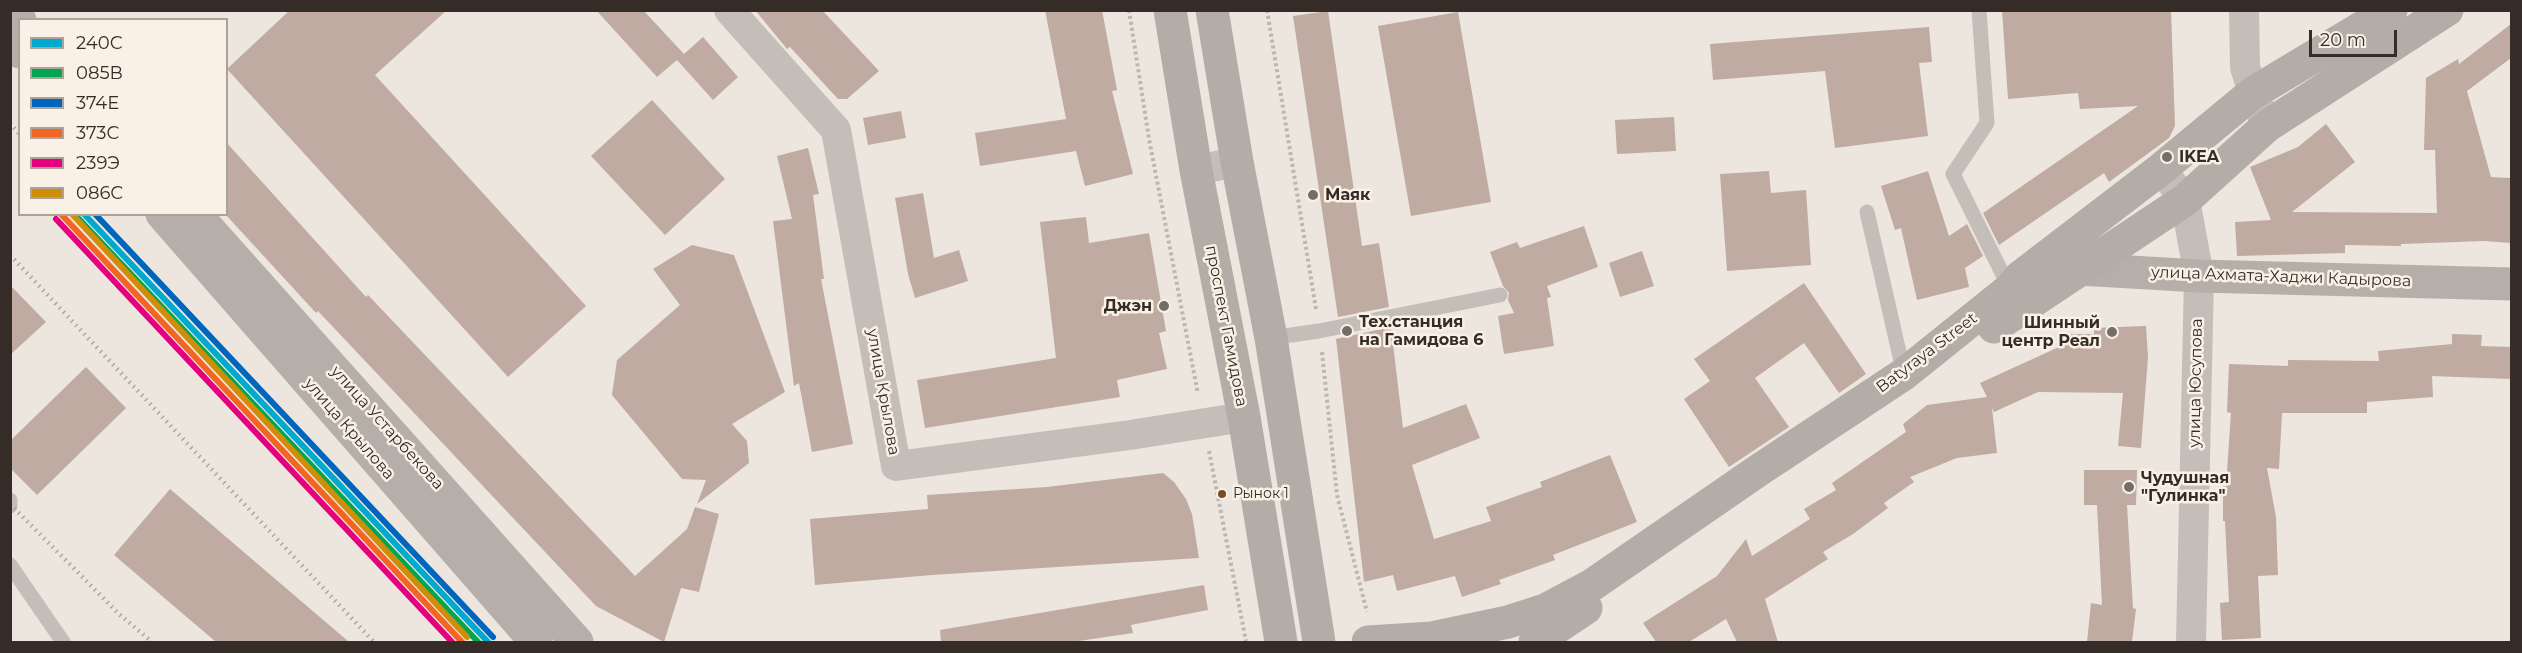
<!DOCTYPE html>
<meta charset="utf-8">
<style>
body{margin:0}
#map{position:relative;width:2522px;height:653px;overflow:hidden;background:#ece6df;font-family:Montserrat,sans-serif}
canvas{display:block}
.frame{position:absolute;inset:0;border:12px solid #352c27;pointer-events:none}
.legend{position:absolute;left:18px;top:18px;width:210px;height:198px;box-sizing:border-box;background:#f9f1e6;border:2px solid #aba29a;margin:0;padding:8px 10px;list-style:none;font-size:18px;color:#352c27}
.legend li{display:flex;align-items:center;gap:12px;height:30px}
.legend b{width:30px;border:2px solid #aba29a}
.scale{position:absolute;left:2309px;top:30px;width:88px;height:27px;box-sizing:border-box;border:3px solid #352c27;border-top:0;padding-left:8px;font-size:18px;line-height:21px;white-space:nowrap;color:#352c27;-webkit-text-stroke:4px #f9f1e6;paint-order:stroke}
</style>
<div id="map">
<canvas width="2522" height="653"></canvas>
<div class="frame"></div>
<ul class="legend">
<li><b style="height:8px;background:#00a9ce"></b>240С</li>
<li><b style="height:8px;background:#00a651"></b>085В</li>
<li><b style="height:8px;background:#0065bd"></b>374Е</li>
<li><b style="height:8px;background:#f26522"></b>373C</li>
<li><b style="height:8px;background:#e5007d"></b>239Э</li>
<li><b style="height:8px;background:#d08e08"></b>086С</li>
</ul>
<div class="scale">20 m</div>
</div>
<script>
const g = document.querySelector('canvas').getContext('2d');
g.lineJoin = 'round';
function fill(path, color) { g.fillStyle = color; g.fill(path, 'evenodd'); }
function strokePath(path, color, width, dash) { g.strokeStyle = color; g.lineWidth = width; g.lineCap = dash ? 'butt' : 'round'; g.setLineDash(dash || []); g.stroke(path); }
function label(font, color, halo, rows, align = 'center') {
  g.font = font + ' Montserrat,sans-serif'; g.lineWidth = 5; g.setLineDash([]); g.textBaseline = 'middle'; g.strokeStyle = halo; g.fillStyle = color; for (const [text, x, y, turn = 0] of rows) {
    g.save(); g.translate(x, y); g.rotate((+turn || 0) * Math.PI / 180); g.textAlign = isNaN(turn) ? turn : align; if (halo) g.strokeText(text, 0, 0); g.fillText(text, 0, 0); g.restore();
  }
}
fill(new Path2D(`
 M290,10H447L375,75L586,306L508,377L227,69Z
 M596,10H643L684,54L703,37L738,77L713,100L677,60L657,77Z
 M755,10H822L879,71L847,99H838L790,47L787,49Z
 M1045,10H1102L1117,90L1112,91L1133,174L1085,186L1076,151L980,166L975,133L1066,119Z
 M2002,10H2171L2175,126L2169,138L2109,182L2104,173L1999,245L1983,213L2138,106L2080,109L2078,93L2008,99Z
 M1328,11L1362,246L1379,243L1389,307L1338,317L1293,16Z
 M1458,12L1491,202L1411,216L1378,26Z
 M2511,24V58L2467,91L2491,177L2511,178V243L2484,241L2401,244V246L2345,245V253L2237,256L2235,222L2271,220L2250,167L2298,147L2326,124L2355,162L2292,212L2437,213L2435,150H2424L2426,78L2458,59L2459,64Z
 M1929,27L1932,62L1919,63L1928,136L1835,148L1825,71L1713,80L1710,44Z
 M652,100L725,179L665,235L591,156Z
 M901,111L906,138L868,145L863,118Z
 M1674,117L1676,151L1617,154L1615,120Z
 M226,142L366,297L368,295L635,576L687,529L695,507L719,514L699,592L681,588L664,642L596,606L318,311L316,313L226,215Z
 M808,148L819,194L813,195L824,279H821L853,444L812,452L799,383L794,386L773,221L792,219L777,156Z
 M1769,171L1771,193L1806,190L1811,265L1727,271L1720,174Z
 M1928,171L1949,236L1967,224L1983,256L1965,268L1969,287L1917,300L1901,228L1895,230L1881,186Z
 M923,193L934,258L959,250L968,281L915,298L908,274L895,198Z
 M1086,217L1089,243L1149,233L1166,331L1159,333L1167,369L1117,380L1120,397L925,428L917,380L1056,358L1040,222Z
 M1584,226L1598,267L1547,286L1551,297L1547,298L1554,346L1504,354L1498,316L1514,313L1508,300L1509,293L1503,286L1490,252L1517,242L1520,248Z
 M692,245L734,255L785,392L732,424L747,441L749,463L697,504L706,480L682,479L612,395L617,360L680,305L653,269Z
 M1642,251L1654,286L1620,297L1609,263Z
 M1804,283L1866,374L1839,393L1804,343L1755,378L1789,427L1729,467L1684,399L1710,381L1694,359Z
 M10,285L46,322L10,355Z
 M2146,326L2148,357L2141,448L2118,446L2123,393L2038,392L1994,412L1992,408L1997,453L1957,458L1910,477L1914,482L1884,503L1888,508L1853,534L1823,552L1828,559L1765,599L1778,642H1737L1726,619L1689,642H1656L1643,623L1717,576L1746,539L1752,556L1810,519L1804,509L1836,490L1832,483L1906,432L1903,424L1927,405L1987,397L1980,383L2059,347V334H2094V328Z
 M1391,327L1403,428L1466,404L1480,438L1412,465L1434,539L1491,521L1486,507L1542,487L1540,482L1610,455L1637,522L1553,555L1555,560L1499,580L1501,584L1462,597L1455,576L1397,591L1393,575L1364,582L1336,339Z
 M2452,334L2482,335L2481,346L2511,347V379L2432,376L2433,397L2367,402V413H2282L2279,469L2267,468L2276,517L2278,575L2258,576L2261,638L2222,640L2220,603L2229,602L2225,521H2223V486H2226L2231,413L2227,412L2229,364L2288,366V360L2379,361L2378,351L2452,344Z
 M86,367L126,408L37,495L10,468V441Z
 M2084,470H2137L2136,505H2127L2133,608L2136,609L2132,642H2087L2091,603L2102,605L2097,505H2084Z
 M1163,473L1174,482L1186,499L1192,514L1199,558L932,575L815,585L810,519L928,509L927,495L1047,487Z
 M170,489L349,642H216L114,555Z
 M1204,585L1208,610L1131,625L1133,633L1072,642H941L940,630Z`), '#bfaba1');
strokePath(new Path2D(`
 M1129,10L1149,139L1198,394
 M1267,10L1316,309
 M1322,352L1337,495L1367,612
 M1209,451L1246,641`), '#bdb7b1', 4, [3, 3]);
strokePath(new Path2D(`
 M1979,10L1987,123L1953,174L2010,289
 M1867,212L1904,374
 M1271,338L1319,331L1500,295
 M10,500V506
 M10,565L63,642`), '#c5beb8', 15);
strokePath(new Path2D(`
 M729,10L836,130L896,466L1130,435L1244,417
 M2244,10L2245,67L2253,93L2267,126
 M2161,169L2185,200L2199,276L2191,642
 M1196,170L1237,162`), '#c5beb8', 30);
strokePath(new Path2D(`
 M12,10L20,20
 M10,41L20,52
 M162,214L536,642
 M195,214L577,642
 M2069,257L2079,269L2199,276L2512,284`), '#b6afa9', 33);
strokePath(new Path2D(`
 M1170,10L1196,170L1244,417L1281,642
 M1212,10L1237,162L1271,338L1319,642
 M1994,327L2185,200L2267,126L2447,10
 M1368,642L1432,638L1508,622L1545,610L1592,585L1759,470L1904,374L2010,289L2020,277L2161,169L2253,93L2391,10
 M1535,642L1586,608`), '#b3ada8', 33);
strokePath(new Path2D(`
 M10,123L20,135
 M10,255L374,642
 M10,504L119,614L152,642`), '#aca7a3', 4.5, [1.5, 4.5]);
strokePath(new Path2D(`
 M84,214L488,642`), '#00a9ce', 6);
strokePath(new Path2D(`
 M79,219L478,642`), '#00a651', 6);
strokePath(new Path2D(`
 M95,214L493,637`), '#0065bd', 6);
strokePath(new Path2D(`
 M61,214L462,642`), '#f26522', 6);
strokePath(new Path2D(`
 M56,219L452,642`), '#e5007d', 6);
strokePath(new Path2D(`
 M72,214L467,637`), '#d08e08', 6);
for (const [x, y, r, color] of [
 [2167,157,6,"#756d67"],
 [1313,195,6,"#756d67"],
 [1164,306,6,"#756d67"],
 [1347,331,6,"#756d67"],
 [2112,332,6,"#756d67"],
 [2129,487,6,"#756d67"],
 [1222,494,5,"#7a4b2a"]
]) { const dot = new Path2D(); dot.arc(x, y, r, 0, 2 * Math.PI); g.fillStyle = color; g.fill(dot); strokePath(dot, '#f9f1e6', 2); }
label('14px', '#352c27', '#f9f1e6', [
 ["Рынок 1",1233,494]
], 'left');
label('bold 16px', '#352c27', '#f9f1e6', [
 ["IKEA",2179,157],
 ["Маяк",1325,195],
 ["Джэн",1152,306,"right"],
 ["Тех.станция",1359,322],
 ["на Гамидова 6",1359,340],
 ["Шинный",2100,323,"right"],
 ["центр Реал",2100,341,"right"],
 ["Чудушная",2141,478],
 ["\"Гулинка\"",2141,496]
], 'left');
label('16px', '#352c27', '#f9f1e6', [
 ["улица Ахмата-Хаджи Кадырова",2281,277,2],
 ["проспект Гамидова",1226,326,79],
 ["Batyraya Street",1927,353,-37],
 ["улица Юсупова",2196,383,-89],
 ["улица Крылова",883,392,80],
 ["улица Устарбекова",387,428,48],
 ["улица Крылова",349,429,49]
]);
</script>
